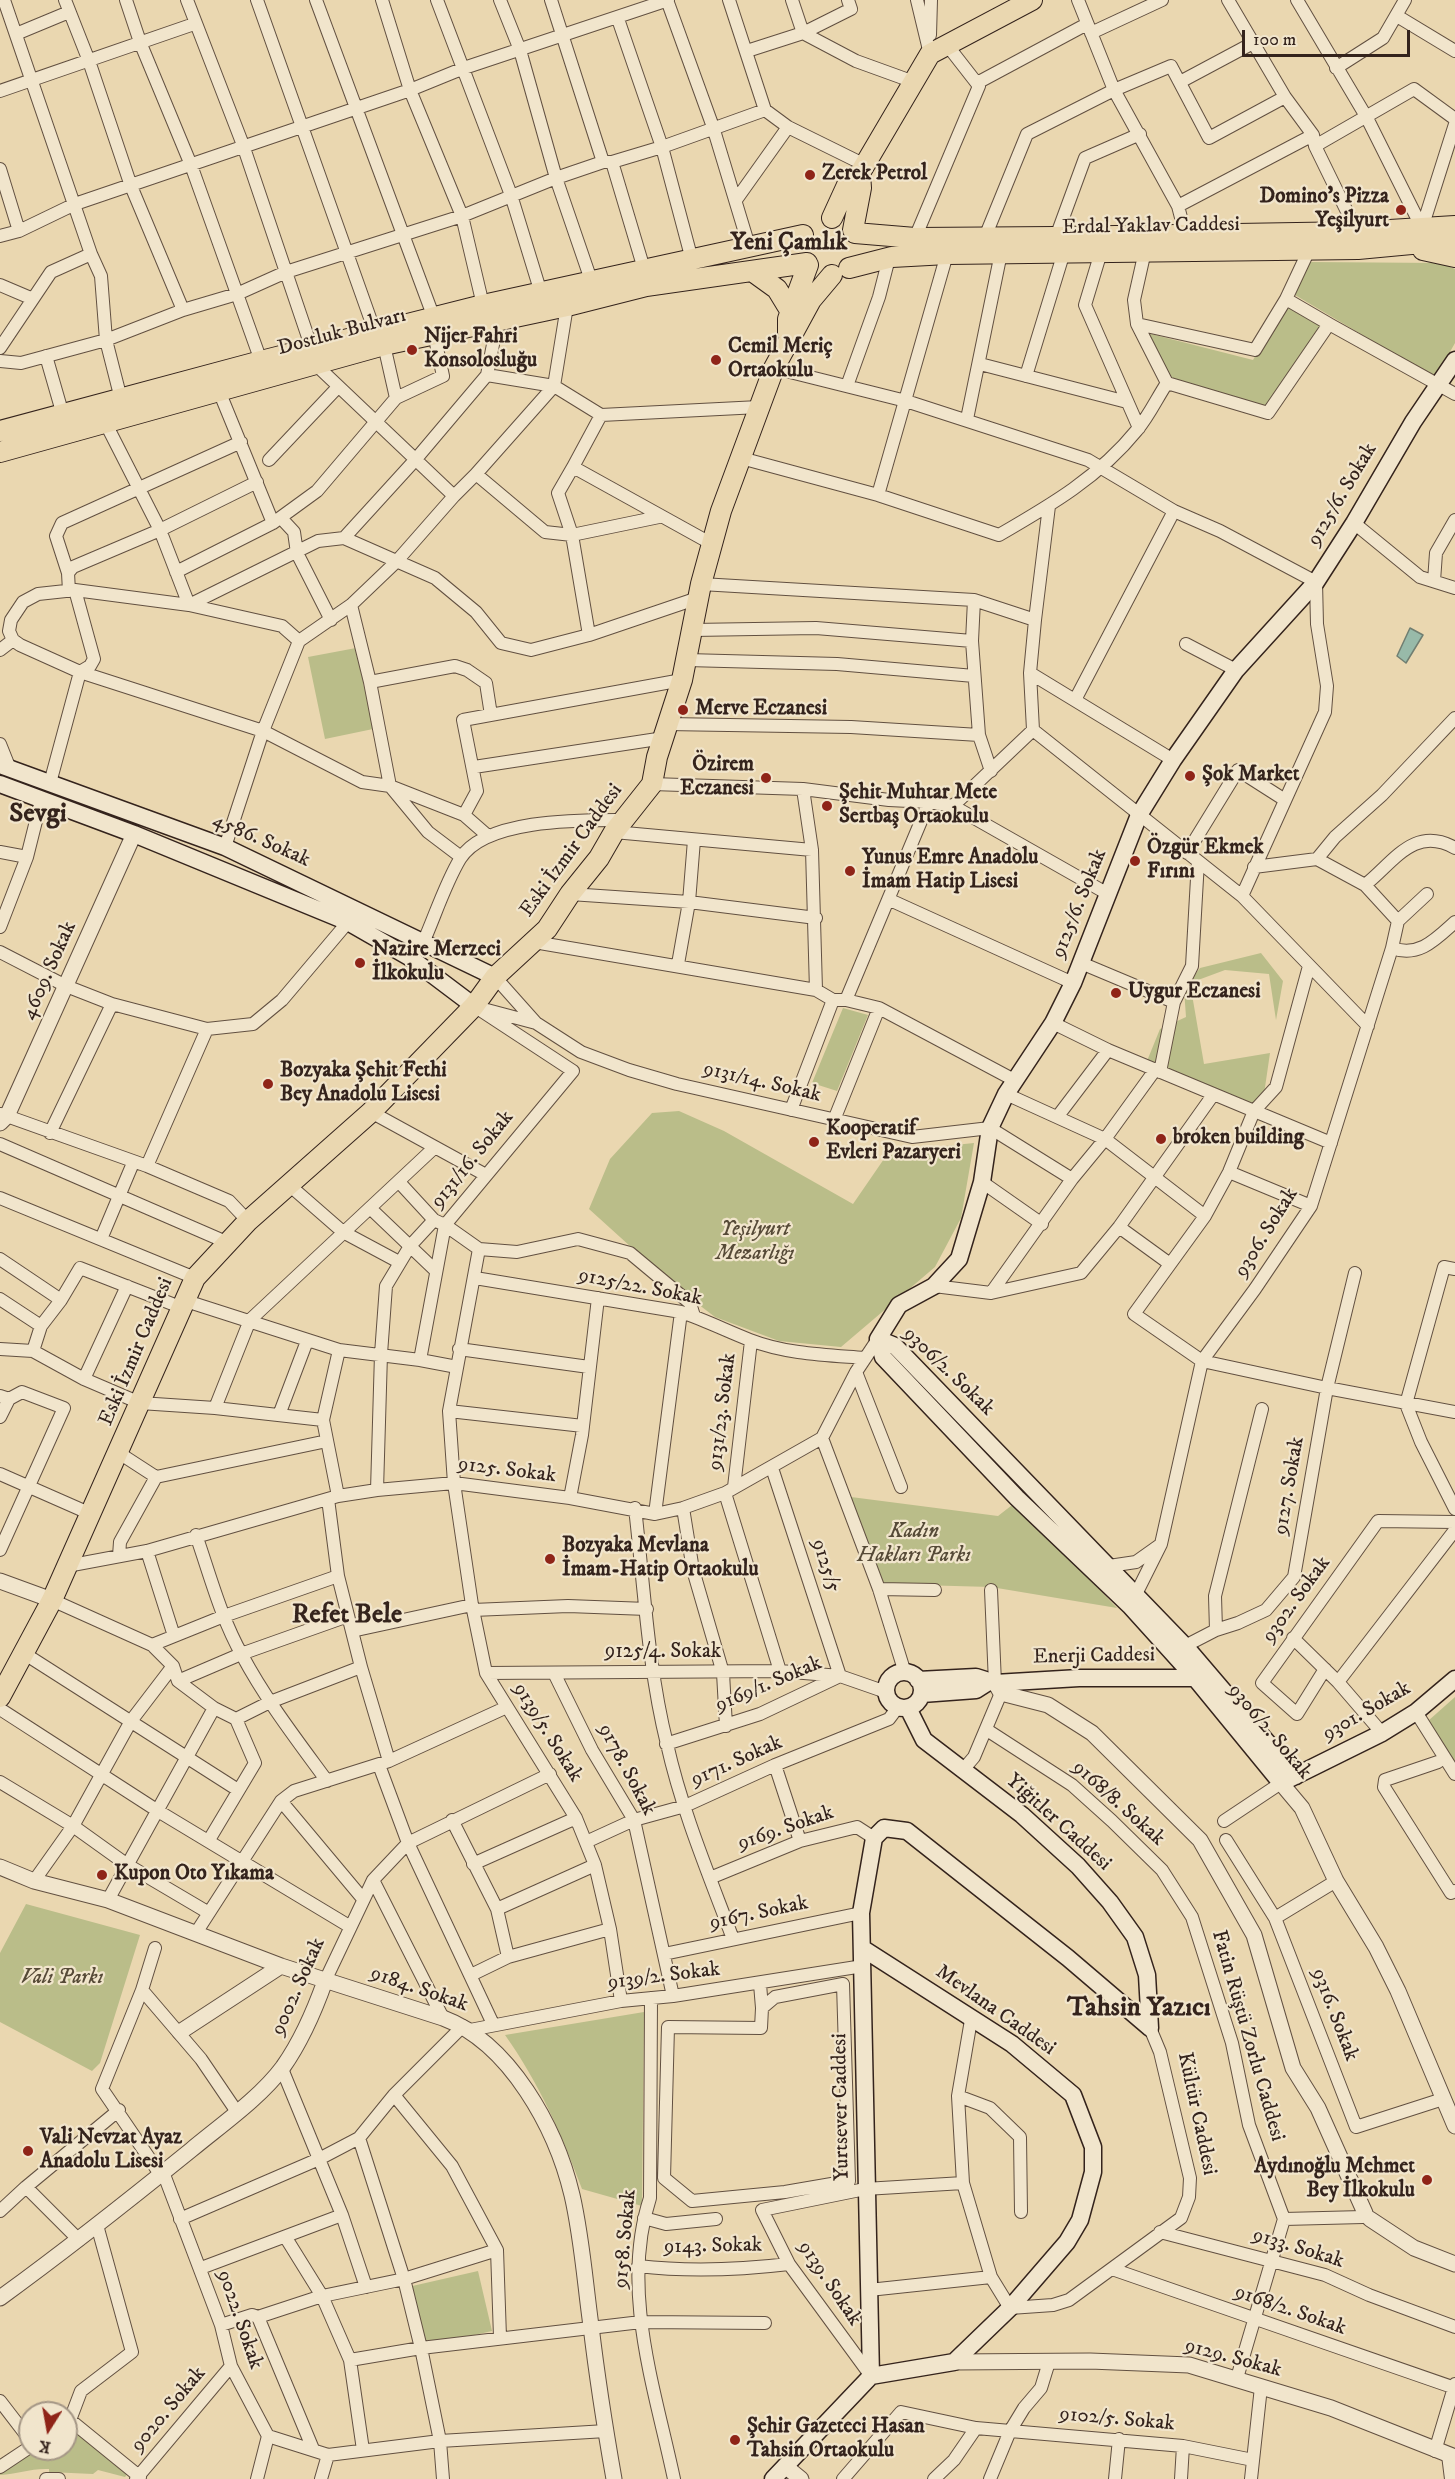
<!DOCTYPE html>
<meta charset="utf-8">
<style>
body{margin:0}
#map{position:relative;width:1455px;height:2479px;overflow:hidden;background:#ead7b0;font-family:"IM FELL DW Pica",serif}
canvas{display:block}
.north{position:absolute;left:18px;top:2401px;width:60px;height:60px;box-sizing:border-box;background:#f1e5cc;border:2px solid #a59786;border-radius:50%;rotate:191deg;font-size:16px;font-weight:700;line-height:24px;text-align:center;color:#34231c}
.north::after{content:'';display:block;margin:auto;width:21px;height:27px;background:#8f2418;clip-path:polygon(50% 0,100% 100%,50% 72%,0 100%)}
.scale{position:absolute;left:1242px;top:30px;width:168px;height:27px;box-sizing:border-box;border:3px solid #34231c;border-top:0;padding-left:8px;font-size:18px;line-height:21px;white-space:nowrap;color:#34231c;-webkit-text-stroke:4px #f1e5cc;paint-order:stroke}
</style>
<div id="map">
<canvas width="1455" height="2479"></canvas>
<div class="north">K</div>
<div class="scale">100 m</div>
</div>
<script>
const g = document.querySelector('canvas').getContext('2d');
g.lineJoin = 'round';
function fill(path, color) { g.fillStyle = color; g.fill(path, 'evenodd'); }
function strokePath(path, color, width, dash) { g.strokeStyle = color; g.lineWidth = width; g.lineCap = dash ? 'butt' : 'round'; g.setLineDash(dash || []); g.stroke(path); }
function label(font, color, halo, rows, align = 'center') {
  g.font = font + ' "IM FELL DW Pica",serif'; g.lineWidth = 4.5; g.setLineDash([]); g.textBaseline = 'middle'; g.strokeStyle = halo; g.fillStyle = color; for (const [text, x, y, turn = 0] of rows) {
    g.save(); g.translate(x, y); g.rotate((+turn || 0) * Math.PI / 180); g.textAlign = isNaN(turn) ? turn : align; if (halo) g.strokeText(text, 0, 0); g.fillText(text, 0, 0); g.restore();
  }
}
fill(new Path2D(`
 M1309,262L1441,263L1455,269V343L1435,378L1295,295Z
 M1285,306L1320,326L1266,406L1169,377L1147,333L1253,360Z
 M356,648L373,729L325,739L308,657Z
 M1261,953L1283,981L1276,1020L1269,974L1225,970L1190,983L1204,1064L1270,1053L1263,1101L1256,1109L1147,1061L1160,1029L1186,1017L1184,989L1200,968Z
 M843,1008L868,1015L837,1091L812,1083Z
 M679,1111L724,1131L853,1204L886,1156L916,1149L974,1143L961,1218L935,1267L841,1347L779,1341L715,1317L673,1285L589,1209L610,1159L652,1113Z
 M851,1497L998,1516L1016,1502L1117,1608L991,1587L882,1584Z
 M1455,1697V1764L1428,1721Z
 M26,1904L140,1935L100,2063L92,2071L0,2022V1953Z
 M644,2012L642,2206L582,2189C561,2133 539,2083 505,2035Z
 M478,2271L492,2331L422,2347L408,2287Z
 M78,2430L129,2472L125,2477L98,2470L93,2474L49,2472V2469C32,2468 17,2474 0,2475V2471L36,2449H66V2431Z`), '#babd89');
const water = new Path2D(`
 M1410,628L1423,635L1406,663L1397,656Z`);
fill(water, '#98baa9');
strokePath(water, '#707e71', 1.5);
const minor = new Path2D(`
 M65,0L89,61L131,186L183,310
 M126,0L140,42L191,165L261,361
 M187,0L243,145L312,349
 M257,0L375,332
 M316,0L434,318
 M382,0L410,90L462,216L483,305
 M437,0L511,195L541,293
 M500,0L520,50L556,178L591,280
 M551,0L603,162
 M667,0L713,127L749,246
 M729,0L765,110L788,127L865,165
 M792,0L803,33L856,61L914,82
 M917,0L930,54
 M1078,0L1114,90L1178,206L1185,233
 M1228,0L1285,97L1313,135L1315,146L1357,232
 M1297,0L1367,118L1422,228
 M1397,16L1455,51
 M618,19L662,147L692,260
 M1091,33L1162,0
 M16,34L69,12
 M930,35L931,0
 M747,51L803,33L851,9L848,0
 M1336,68L1383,38L1405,0
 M1180,82L1253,43
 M977,83L1087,24
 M0,91L194,24
 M1315,146L1414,89L1455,119
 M612,162L644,269
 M0,169L19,231
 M736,200L788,127
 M1178,206L1313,135
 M1422,228L1455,124
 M0,236L19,231L75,204L410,90L464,68L668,0
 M985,237L1027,134L1114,90L1171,66L1209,138L1285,97
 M1056,237L1085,158L1140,134
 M915,238L979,86L947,45
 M1309,250L1286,299L1329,324
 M1145,251L1134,300L1137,324L1167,383
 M1101,252L1085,305L1139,428
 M91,254L101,276L106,340L121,399
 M0,285L33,299
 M567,306L554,386L601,415
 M1137,324L1255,350L1286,299
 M384,345L396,398
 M0,348L51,272L91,254L4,0
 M46,356L63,415
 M0,361L21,363L106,340L183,310L237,294L286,272L462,216L556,178L603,162H612L662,147L765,110
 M315,364L454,496L476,474L545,532L572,535L558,493L573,467L712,544
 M980,364L1127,402
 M774,368L906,401L1088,460L1174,511L1220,531L1316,582L1317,624L1327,686L1325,712L1242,896
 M1026,376L1064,252
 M847,386L879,297L889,258
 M219,391L273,523L317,491L396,398L443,376L434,334
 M967,419L1001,253
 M105,422L160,530L189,605L318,541L344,538L435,578L476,612L501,643L531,650L589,635L698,598
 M741,458L878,495L999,535C1051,505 1099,477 1137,430C1149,416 1157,398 1167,383L1268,413L1329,324L1455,394
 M269,460L337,388
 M573,467L601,415L759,407
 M476,474L554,386L487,375
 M878,495L947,254
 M281,518L294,532L297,553L331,620
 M1354,523L1420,577L1455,588
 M344,538L416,459L487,375L498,319
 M176,572L273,523
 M68,573L56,536L62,523L241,442
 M1434,581L1436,553L1455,520
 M701,584L974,600L1035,620L1030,673L1033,730L953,806L929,802L846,1000H833L816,990
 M69,591L68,573L73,567L160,530L257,482
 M974,600L972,641L979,735L991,771
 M351,605L370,682L390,786L428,832L461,857
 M1035,620L1049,506
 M693,630L816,628L972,641
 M589,635L572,535L659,517
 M299,641L282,626L189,605L75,590L38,594L23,602L11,620L9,631L13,640L20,645L80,672L263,731L362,782L390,786L464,815L488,836
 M1186,644L1236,670
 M0,650L13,640
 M687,660L837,664L974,676
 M1030,673L1173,760
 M370,682L455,666L467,670L486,683L491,715
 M1075,700L1174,511
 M667,724L851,727L979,735
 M1033,730L1242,896L1368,1026
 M0,744L10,769
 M474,767L664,738
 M50,783L80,672L90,666L94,659L75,590
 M652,784L803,789L889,800L929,802
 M953,806L1108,894
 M464,815L477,791L463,720L682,680
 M614,832L812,850
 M225,847L263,731L299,641L351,605L396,562L454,496
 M0,852L27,857
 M1187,853L1238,770L1285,800
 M1317,859L1365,885C1394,862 1414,825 1455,848
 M1254,867L1317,859L1335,837L1382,795L1455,718
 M1365,885L1398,921
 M570,894L689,902L816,918
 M890,900L1073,983
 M0,927L27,857L41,801
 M534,942L816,990L812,850L803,789
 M423,943C435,916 445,884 460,859C485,818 583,820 626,820
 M1392,948L1398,921L1427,894
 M0,952L66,986L112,1004L207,1029L253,1024L282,1000L348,922
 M1081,963L1174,1002
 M678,964L689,902L694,840
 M1309,966L1276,1087L1254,1111L1229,1172L1205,1216L1134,1314L1202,1361L1327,1388L1455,1412
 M495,977L536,1023L581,1052L629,1070L677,1084L912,1137L990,1128L1072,1179
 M846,1000L879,1008L1016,1081
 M487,1010L536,1023
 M1053,1023L1108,1050L1331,1143
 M1160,1072L1174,1002L1192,966L1198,861
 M1006,1094L1105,1139L1205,1216
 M791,1110L833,1000
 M371,1112L484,1174
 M1,1114L147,1166L229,1201L248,1221
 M1058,1116L1108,1050
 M834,1120L879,1008
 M50,1133L112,1004
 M0,1144L226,1242
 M147,1166L207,1029
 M1229,1172L1311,1206
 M399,1182L434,1220L445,1225L479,1249L517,1252L578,1239L630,1253L690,1303L694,1316
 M982,1182L1042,1224
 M288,1184L343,1232L399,1262
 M0,1198L195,1278
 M370,1208L436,1271
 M1119,1227L1170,1264
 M101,1239L133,1163
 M479,1249L449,1411L454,1483L472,1605L486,1673L576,1818L595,1865L610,1929L621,2001
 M0,1259L61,1300
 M1455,1269L1444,1267L1406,1404L1421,1442L1455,1509
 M475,1278L681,1312C705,1320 727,1331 750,1340C786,1354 826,1355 864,1358
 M934,1286L991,1293L1081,1273L1119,1227L1213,1095
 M991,1293L1072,1179L1105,1139L1155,1070
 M0,1299L41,1326L33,1351
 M183,1300L339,1350L420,1360L457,1367
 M41,1326L61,1300L80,1268L180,1307
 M878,1339L856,1372L901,1487
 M0,1349L33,1351L84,1379L140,1403L215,1408L323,1420
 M459,1349L589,1367
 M420,1360L445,1225L573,1071L474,1006
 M84,1379L127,1286
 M0,1396L9,1399L22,1392L64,1408L0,1550
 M215,1408L250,1320L434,1148
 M449,1411L583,1426
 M279,1415L307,1341
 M0,1417L9,1399
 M822,1438L879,1589L905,1673
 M119,1453L156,1477L327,1441
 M0,1474L91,1514
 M734,1487L751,1341
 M377,1490L381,1354L386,1286L410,1246L434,1220
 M725,1493L780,1671
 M338,1496L323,1420L339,1350
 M570,1498L582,1435L598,1298
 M328,1499L338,1576L361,1667
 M635,1508C644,1586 648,1668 667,1744C682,1811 709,1875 733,1939
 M683,1508L693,1570L723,1673L726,1726
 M655,1514L681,1312
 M196,1535C210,1575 221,1618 242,1655C266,1700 297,1740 327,1781
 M147,1551L174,1636
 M119,1556L120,1542L156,1477
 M67,1566L147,1551L338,1496L377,1490L454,1483L570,1498L655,1514L683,1508L725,1493L822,1438L856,1372
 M1109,1566L1136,1562L1160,1545
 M879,1589L935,1590
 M991,1590L995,1683
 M52,1600L152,1645L173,1666L178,1681L214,1708L236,1719L270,1702L361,1667L389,1761
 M1133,1600L1161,1544L1202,1361L1255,1289L1311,1206L1392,948C1419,958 1436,939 1455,922
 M473,1610L568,1606L647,1609
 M1216,1630L1215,1596L1262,1409
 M352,1631L472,1605
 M1293,1638L1338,1682L1382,1733
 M152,1645L224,1616L338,1576
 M1185,1646L1216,1630L1238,1623L1266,1610L1294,1577L1327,1388L1355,1273
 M25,1654L238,1790
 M1325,1669L1297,1714L1262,1683L1378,1521L1455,1522
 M486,1673L780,1671L840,1676L772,1468
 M554,1673L592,1750L634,1820L673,1996
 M178,1681L241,1654L348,1616
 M1338,1682L1455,1530
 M0,1709L158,1811L349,1926
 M1416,1712L1455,1774
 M987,1730L1072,1785L1112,1821L1162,1870L1192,1917L1232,2043L1249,2125L1284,2219
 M666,1744L760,1714L840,1676L886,1692
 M1438,1762L1385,1780L1384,1787L1451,1893L1455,1891
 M379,1765L408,1843L493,2024
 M775,1765L800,1841
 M962,1771L974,1757L1001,1693
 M0,1782L73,1826L126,1864L209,1913
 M281,1801L363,1899
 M452,1820L497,1909L508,1957
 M1224,1821L1281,1783
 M209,1840L255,1763L236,1719
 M1226,1840L1275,1918L1356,2127L1443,2099
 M586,1842L634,1820L685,1806L775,1765L889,1719L898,1707
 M473,1864L576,1818
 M710,1878L800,1841L857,1827L874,1838
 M373,1880L443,2018
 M34,1881L73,1826L131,1721L173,1666
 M108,1900L214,1708
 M497,1909L595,1865
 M1275,1918L1336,1881
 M196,1933L281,1801L294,1791L389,1761L507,1707
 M155,1948L142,1990L102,2089L160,2174
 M664,1954L861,1913
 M471,1975L508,1957L610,1929
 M325,1981L373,1880L408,1843L550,1774
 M760,1984L762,2008L775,1997L843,1984L849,2181L785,2192L692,2201L664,2178L668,2027L761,2028L762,2008
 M142,1990L201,2059L237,2112
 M651,1998L650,2198C620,2289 655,2389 674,2479
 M971,2020L958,2096L963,2183L991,2277L1010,2308L1053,2305L1069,2300L1181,2218L1189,2197L1190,2178L1160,2052L1150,2028
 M463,2026L394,2095L359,2138L404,2279L421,2348L641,2322L765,2323
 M470,2030L621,2001L673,1996L863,1966
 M282,2069L342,2215L366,2287
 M394,2095L452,2166L497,2250L500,2337
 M958,2096L990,2108L1020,2137L1021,2212
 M163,2172L221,2325L231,2366L268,2436L257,2479
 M26,2187L119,2110
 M0,2211L26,2187L79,2240
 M644,2218L666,2224L716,2219
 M180,2219L319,2159L359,2138
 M1284,2219L1363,2217
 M97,2225L132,2352L81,2391L70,2420L140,2477
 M1160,2232L1325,2275L1369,2295L1455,2327
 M286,2238L322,2296L350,2360
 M638,2266C689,2272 738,2270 789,2264
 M201,2268L342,2215
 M1112,2269L1455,2388
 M869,2290L991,2277
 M258,2317L322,2296L404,2279L497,2250
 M221,2325L252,2315L258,2317L313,2449
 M871,2376L789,2264L762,2210L865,2189L963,2183
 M1237,2378L1284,2219
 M0,2401L30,2440
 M268,2436L328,2455L440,2441L606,2431
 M363,2450L350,2360L421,2348L440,2441L443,2479
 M1435,2451L1455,2384
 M1448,2455L1451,2479
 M0,2467L30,2447
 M46,2479H59
 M136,2479L231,2366
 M321,2479L328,2455
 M843,2479L901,2412L976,2428L1183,2446L1253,2460
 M934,2479L954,2460L976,2428
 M990,2479L1010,2431L1024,2408L1041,2388L1049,2362
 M1115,2479L1119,2439
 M1181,2479L1183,2446
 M1251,2479L1261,2387`);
const tertiary = new Path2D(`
 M0,1123L7,1116L134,834
 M0,1581L52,1600
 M995,1683L1001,1693L1048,1705L1092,1733L1200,1840L1254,1935L1293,2068L1318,2108L1365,2213
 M1281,1783L1302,1808L1336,1881L1376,1947L1398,1991L1455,2126
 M0,1867L34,1881L108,1900L281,1966L443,2018C510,2043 556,2128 572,2195C582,2238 585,2283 591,2326C597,2377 605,2428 614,2479
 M180,2032L281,1966
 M1370,2219L1414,2248L1455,2264
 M0,2298C65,2251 128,2201 191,2150C221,2125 260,2098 283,2067C302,2040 314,2012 325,1981
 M954,2362L1090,2361L1189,2365L1331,2408L1455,2457
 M785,2466L801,2479`);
const secondary = new Path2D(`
 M0,765L225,847L495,977
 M0,784L134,834L348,922L409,957L474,1006
 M878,1339L899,1305L934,1286L959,1259L982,1182L990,1128L1006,1094L1053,1023L1073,983L1139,815L1173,760L1236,670L1316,582L1354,523L1413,422L1455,360
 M878,1339L883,1357L1017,1498L1130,1606L1195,1678L1281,1783L1382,1733L1416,1712L1455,1679
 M878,1339L895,1346L1185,1646L1296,1776
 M886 1690a18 18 0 1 1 36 0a18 18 0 1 1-36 0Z
 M918,1680L976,1677L995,1683L1079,1678H1195
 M922,1694L976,1690L987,1683
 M908,1708L924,1740L1022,1815L1078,1866L1110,1902L1135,1937L1147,1975L1150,2028
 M871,2376L861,1913L874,1838L884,1828L907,1831L1068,1958L1150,2028
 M773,2479L871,2376L954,2362L1010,2308L1067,2242L1080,2220L1093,2172V2147L1073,2095L1012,2044L862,1948`);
const primary = new Path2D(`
 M832,218L848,183L860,173L930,54L1032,0
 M853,230L861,188L860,173
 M855,233L915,238L1056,237L1357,232L1455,226
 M1423,250L1455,257
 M849,268L892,257L947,254L1358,249L1455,240
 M752,271L777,289L791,312
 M788,333V319L808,265
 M0,431L261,361L483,305L803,235
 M0,452L384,345L567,306L646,286L807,263
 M0,1697L52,1600L195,1278L248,1221L371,1112L474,1006L495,977L547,929L570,894L599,858L614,832L652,784L657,757L682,680L701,584L721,511L774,368L811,300L832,275`);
strokePath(minor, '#625041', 14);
strokePath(tertiary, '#625041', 17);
strokePath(secondary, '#34231c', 19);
strokePath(primary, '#34231c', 22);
strokePath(minor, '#f1e5cc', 12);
strokePath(tertiary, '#f1e5cc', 15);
strokePath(secondary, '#f1e5cc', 16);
strokePath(primary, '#ead7b0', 20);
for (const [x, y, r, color] of [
 [810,175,6,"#8f2418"],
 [1401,210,6,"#8f2418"],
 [412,350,6,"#8f2418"],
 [716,360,6,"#8f2418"],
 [683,710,6,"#8f2418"],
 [1190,776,6,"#8f2418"],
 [766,778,6,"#8f2418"],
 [827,806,6,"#8f2418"],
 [1135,861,6,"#8f2418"],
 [850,871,6,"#8f2418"],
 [360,963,6,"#8f2418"],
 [1116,993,6,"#8f2418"],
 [268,1084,6,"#8f2418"],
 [1161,1139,6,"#8f2418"],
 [814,1142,6,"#8f2418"],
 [550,1559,6,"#8f2418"],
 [102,1875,6,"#8f2418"],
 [28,2151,6,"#8f2418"],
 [1427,2180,6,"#8f2418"],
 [735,2440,6,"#8f2418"]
]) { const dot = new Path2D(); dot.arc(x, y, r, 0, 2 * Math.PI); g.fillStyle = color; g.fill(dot); strokePath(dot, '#f1e5cc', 2); }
label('bold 21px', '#34231c', '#f1e5cc', [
 ["Zerek Petrol",822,175],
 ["Domino's Pizza",1389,198,"right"],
 ["Yeşilyurt",1389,222,"right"],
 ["Nijer Fahri",424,338],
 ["Konsolosluğu",424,362],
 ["Cemil Meriç",728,348],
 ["Ortaokulu",728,372],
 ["Merve Eczanesi",695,710],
 ["Özirem",754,766,"right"],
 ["Eczanesi",754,790,"right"],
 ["Şok Market",1202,776],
 ["Şehit Muhtar Mete",839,794],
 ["Sertbaş Ortaokulu",839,818],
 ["Özgür Ekmek",1147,849],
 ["Fırını",1147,873],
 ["Yunus Emre Anadolu",862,859],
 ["İmam Hatip Lisesi",862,883],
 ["Nazire Merzeci",372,951],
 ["İlkokulu",372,975],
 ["Uygur Eczanesi",1128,993],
 ["Bozyaka Şehit Fethi",280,1072],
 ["Bey Anadolu Lisesi",280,1096],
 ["Kooperatif",826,1130],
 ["Evleri Pazaryeri",826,1154],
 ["broken building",1173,1139],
 ["Bozyaka Mevlana",562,1547],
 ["İmam-Hatip Ortaokulu",562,1571],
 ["Kupon Oto Yıkama",114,1875],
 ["Vali Nevzat Ayaz",40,2139],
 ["Anadolu Lisesi",40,2163],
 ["Aydınoğlu Mehmet",1415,2168,"right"],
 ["Bey İlkokulu",1415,2192,"right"],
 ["Şehir Gazeteci Hasan",747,2428],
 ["Tahsin Ortaokulu",747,2452]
], 'left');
label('21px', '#34231c', '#f1e5cc', [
 ["Erdal Yaklav Caddesi",1151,227,-1],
 ["Dostluk Bulvarı",342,333,-15],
 ["9125/6. Sokak",1343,495,-59],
 ["4586. Sokak",261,841,24],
 ["Eski İzmir Caddesi",572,851,-54],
 ["9125/6. Sokak",1080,904,-68],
 ["4609. Sokak",50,971,-66],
 ["9131/14. Sokak",762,1083,13],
 ["9131/16. Sokak",473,1160,-51],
 ["9306. Sokak",1267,1233,-58],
 ["9125/22. Sokak",640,1288,11],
 ["Eski İzmir Caddesi",137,1352,-67],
 ["9306/2. Sokak",948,1372,44],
 ["9131/23. Sokak",723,1412,-83],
 ["9125. Sokak",507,1471,7],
 ["9127. Sokak",1290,1486,-80],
 ["9125/5",825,1566,72],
 ["9302. Sokak",1297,1600,-54],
 ["9125/4. Sokak",663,1653],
 ["Enerji Caddesi",1094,1657,-1],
 ["9169/1. Sokak",769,1685,-23],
 ["9301. Sokak",1367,1712,-30],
 ["9306/2. Sokak",1269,1732,50],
 ["9139/5. Sokak",547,1733,58],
 ["9171. Sokak",737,1762,-24],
 ["9178. Sokak",626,1770,62],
 ["9168/8. Sokak",1118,1804,42],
 ["Yiğitler Caddesi",1058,1823,42],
 ["9169. Sokak",786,1829,-19],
 ["9167. Sokak",759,1914,-12],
 ["9139/2. Sokak",664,1977,-7],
 ["9002. Sokak",299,1987,-66],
 ["9184. Sokak",419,1990,19],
 ["Mevlana Caddesi",995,2011,35],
 ["9316. Sokak",1334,2015,69],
 ["Fatin Rüştü Zorlu Caddesi",1247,2036,74],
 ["Yurtsever Caddesi",842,2107,-91],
 ["Kültür Caddesi",1196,2114,78],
 ["9158. Sokak",626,2239,-85],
 ["9143. Sokak",713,2247,-1],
 ["9133. Sokak",1298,2249,17],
 ["9139. Sokak",829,2284,56],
 ["9168/2. Sokak",1290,2311,19],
 ["9022. Sokak",239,2320,71],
 ["9129. Sokak",1233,2359,15],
 ["9020. Sokak",169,2410,-50],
 ["9102/5. Sokak",1117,2420,5]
]);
label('italic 21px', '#564a37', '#f1e5cc', [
 ["Yeşilyurt",755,1231],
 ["Mezarlığı",755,1255],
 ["Kadın",914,1533],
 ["Hakları Parkı",914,1557],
 ["Vali Parkı",62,1979]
]);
label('bold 24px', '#34231c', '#f1e5cc', [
 ["Yeni Çamlık",789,244]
]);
label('bold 27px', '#34231c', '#f1e5cc', [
 ["Sevgi",38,815],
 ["Refet Bele",347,1616],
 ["Tahsin Yazıcı",1139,2009]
]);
</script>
